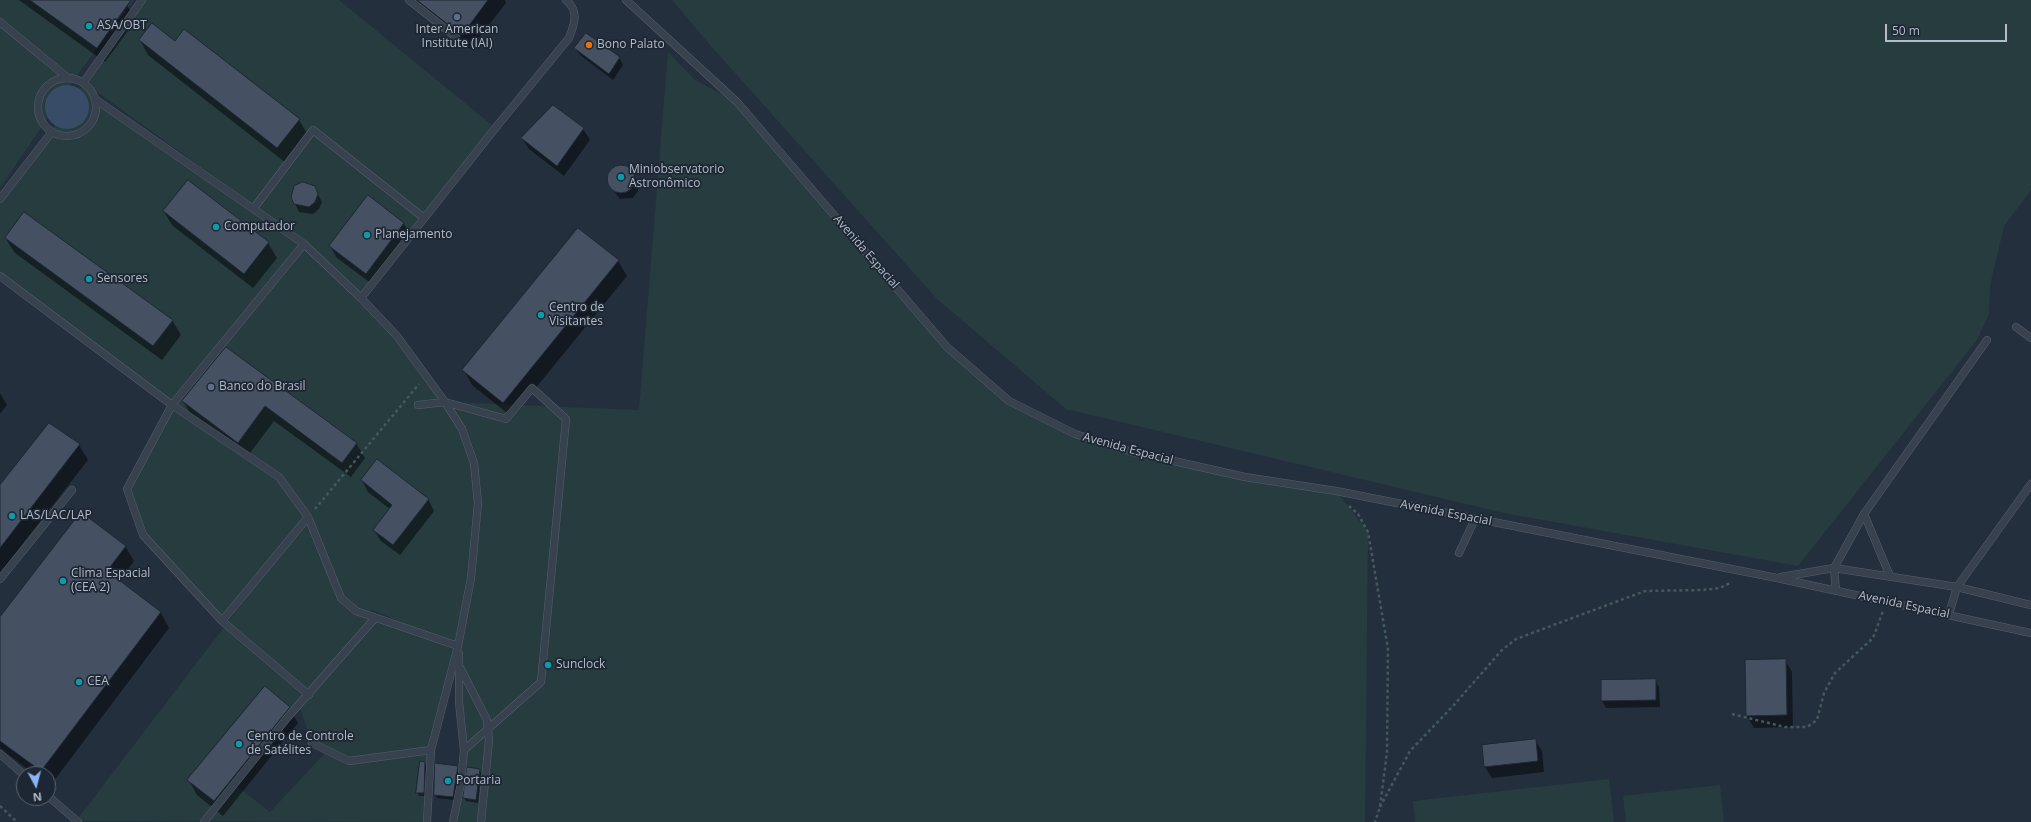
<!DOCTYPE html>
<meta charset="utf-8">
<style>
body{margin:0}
#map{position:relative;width:2031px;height:822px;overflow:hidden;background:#242f3e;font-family:"Open Sans",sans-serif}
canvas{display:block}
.north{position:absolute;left:16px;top:766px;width:40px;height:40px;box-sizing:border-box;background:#1d2633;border:1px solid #59626f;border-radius:50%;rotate:173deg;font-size:11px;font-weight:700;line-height:16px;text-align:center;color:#b4bcc9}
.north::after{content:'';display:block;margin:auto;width:14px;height:18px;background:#8ab4f8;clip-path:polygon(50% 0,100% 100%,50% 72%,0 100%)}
.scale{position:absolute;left:1885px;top:24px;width:122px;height:18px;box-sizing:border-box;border:2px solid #b4bcc9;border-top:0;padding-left:5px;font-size:12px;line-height:14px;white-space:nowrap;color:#b4bcc9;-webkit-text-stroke:3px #1d2633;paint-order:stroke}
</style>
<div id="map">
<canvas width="2031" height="822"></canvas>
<div class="north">N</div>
<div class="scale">50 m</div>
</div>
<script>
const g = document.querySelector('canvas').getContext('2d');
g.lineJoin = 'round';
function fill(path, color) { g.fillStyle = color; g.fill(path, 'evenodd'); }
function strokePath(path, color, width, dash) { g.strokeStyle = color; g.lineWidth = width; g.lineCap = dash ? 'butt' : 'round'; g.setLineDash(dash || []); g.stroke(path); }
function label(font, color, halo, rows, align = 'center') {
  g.font = font + ' "Open Sans",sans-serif'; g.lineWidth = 3.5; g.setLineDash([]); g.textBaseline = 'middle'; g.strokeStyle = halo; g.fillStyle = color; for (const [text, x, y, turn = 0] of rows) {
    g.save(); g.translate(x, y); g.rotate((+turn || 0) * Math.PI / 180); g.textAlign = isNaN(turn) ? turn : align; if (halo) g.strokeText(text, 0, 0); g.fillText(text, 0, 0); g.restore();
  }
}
fill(new Path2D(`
 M0,0H134L75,78L0,188Z
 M144,0H339L493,126L360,296L304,242L85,83Z
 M672,0H2031V190L2004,226L1990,286L1989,314L1977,340L1798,566L1504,513L1066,409L937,299L711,46Z
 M668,52L695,80L737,102L947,347L1009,401L1075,434L1129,451L1336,491L1368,532L1365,822H457L464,750L458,648L431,750L426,822L76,821L298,530L222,621L143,535L127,489L172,405L298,250L171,400L0,272V204L82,86L303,245L397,336L445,402L639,410ZM370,609L450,643L375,618ZM300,708L312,743L327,751L270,812L238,787L209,817Z
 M1609,779L1614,822H1415L1413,801Z
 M1720,785L1724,822H1626L1623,796Z`), '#263c3f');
fill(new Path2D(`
 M45 107a22 22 0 1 1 44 0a22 22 0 1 1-44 0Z`), '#394c67');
fill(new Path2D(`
 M19,0H121L127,5L136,20L105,62Z
 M406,0H505L506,3L470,49Z
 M140,40L175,43L299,120L308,135L286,163L148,55Z
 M575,48L619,57L623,65L613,80L580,55Z
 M583,129L590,140L564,176L529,149L522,138Z
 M617,166H625L638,183V191L633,198L620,199L609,184L608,175Z
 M314,187L322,202L319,209L313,214L299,212L295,204Z
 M368,197L404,224L410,235L372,284L337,258L330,246Z
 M164,212L268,243L277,258L253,288L173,226Z
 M6,239L172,320L181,335L162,360L15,253Z
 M618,261L627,276L512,417L472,385L464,370Z
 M227,348L356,443L365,458L351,477L274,421L247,457L192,416L183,401Z
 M0,393L7,405L0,414Z
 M79,445L88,460L0,573V486Z
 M362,480L428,499L434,511L400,555L381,541L374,530L390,509L368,492Z
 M125,546L134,561L119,582L161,613L169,628L50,786L48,784V774H34L0,748V618Z
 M1785,660L1792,672L1793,727L1754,728L1747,716L1746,661Z
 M1655,680L1659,687L1660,707L1606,708L1602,701Z
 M289,708L298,723L223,816L197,795L189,780Z
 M1535,740L1542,751L1544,772L1492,778L1485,767L1483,746Z
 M425,763L427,766L425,796H419L417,792Z
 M457,767L459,770L455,800L437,798L435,794Z
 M479,770L481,773L478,803L466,801L464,798Z`), '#0007');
const building = new Path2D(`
 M30,0H131L97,48Z
 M417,0H488L462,35Z
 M152,23L175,41L184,29L300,119L277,148L139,40Z
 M586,33L620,57L609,74L574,48Z
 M553,105L584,128L557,166L521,138Z
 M607 179a14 14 0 1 1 28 0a14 14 0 1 1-28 0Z
 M188,180L269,242L244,274L163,211Z
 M303,182L315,186L318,194L315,202L309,207L294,204L291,197L294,186Z
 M368,195L404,223L366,274L329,246Z
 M24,212L173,320L153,346L5,238Z
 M578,228L619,260L503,403L462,370Z
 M226,347L357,443L342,463L265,406L238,443L182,401Z
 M49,423L80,444L0,548V485Z
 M377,459L429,499L393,545L373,530L392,505L361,480Z
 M81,512L126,546L107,571L161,612L41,771L0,741V617Z
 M1786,659L1787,715L1746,716L1745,660Z
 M1656,679V700L1601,701V680Z
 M265,686L290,707L214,801L187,780Z
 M1536,739L1538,761L1484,767L1482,745Z
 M420,761L425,762L424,793H416Z
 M435,763L458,766L453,797L434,795Z
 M467,767L480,769L476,800L463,798Z`);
fill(building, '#455162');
strokePath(building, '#1f2835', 1);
const lane = new Path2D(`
 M409,0L456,37
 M626,0L737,102L947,347L1009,401L1075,434L1129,451L1245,477L1336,491L1777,578L2031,633
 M0,22L68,78
 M38 107a29 29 0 1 1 58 0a29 29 0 1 1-58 0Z
 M83,83L142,0
 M95,99L304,244L361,298L397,336L445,402L462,429L474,463L478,503L471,578L458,646L431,750L427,822
 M0,199L51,133
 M254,208L313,130L424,218
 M304,244L172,405L127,489L143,535L222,621L309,695
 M0,276L172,405L279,477L308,517L341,598L356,611L458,646
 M361,298L497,126L569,38C575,23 579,11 566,0
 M2016,327L2031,338
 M418,405L445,402L506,419L532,388L566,419L541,682L464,750
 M1864,514L1890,576
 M1459,553L1475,519
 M1781,577L1834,568L1957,587L2031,605
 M0,579L72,490
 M1836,591L1834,568L1864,514L1987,340
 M1949,614L1957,587L2031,484
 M222,621L308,517
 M461,669L487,720L489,740L481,822
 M312,743L349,761L431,750
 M0,754L24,775
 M48,796L78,822
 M204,822L287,718L375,618
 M453,822L461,783L464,750L459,702V654`);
strokePath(lane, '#565f6c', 8);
strokePath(new Path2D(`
 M1349,506L1358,514L1368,532L1388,649L1387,752L1380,807L1375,822
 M315,509L419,384
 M1732,714L1785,727H1807L1817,720L1824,693L1835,673L1873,638L1883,611
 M0,806L17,822
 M1380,807L1410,751L1453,706L1502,650L1516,639L1645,591L1703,590L1720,588L1732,582`), '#44595c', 2.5, [3, 3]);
strokePath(lane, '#38414e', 7);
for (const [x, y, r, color] of [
 [457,17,4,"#5c6f8a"],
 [89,26,4,"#0f9aa8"],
 [589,45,4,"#e8710a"],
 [621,177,4,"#0f9aa8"],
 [216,227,4,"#0f9aa8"],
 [367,235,4,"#0f9aa8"],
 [89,279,4,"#0f9aa8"],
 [541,315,4,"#0f9aa8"],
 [211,387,4,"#5c6f8a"],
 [12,516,4,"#0f9aa8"],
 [63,581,4,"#0f9aa8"],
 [548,665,4,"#0f9aa8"],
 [79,682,4,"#0f9aa8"],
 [239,744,4,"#0f9aa8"],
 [448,781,4,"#0f9aa8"]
]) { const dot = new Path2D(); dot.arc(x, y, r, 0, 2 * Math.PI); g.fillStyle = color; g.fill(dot); strokePath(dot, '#1d2633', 1.5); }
label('12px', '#b4bcc9', '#1d2633', [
 ["ASA/OBT",97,26],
 ["Inter American",457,30,"center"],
 ["Institute (IAI)",457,44,"center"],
 ["Bono Palato",597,45],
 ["Miniobservatorio",629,170],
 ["Astronômico",629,184],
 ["Computador",224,227],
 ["Planejamento",375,235],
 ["Sensores",97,279],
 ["Centro de",549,308],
 ["Visitantes",549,322],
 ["Banco do Brasil",219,387],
 ["LAS/LAC/LAP",20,516],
 ["Clima Espacial",71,574],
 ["(CEA 2)",71,588],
 ["Sunclock",556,665],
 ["CEA",87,682],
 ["Centro de Controle",247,737],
 ["de Satélites",247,751],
 ["Portaria",456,781]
], 'left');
label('12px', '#b4bcc9', '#1d2633', [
 ["Avenida Espacial",866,252,49],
 ["Avenida Espacial",1128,449,15],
 ["Avenida Espacial",1446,513,11],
 ["Avenida Espacial",1904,605,12]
]);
</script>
